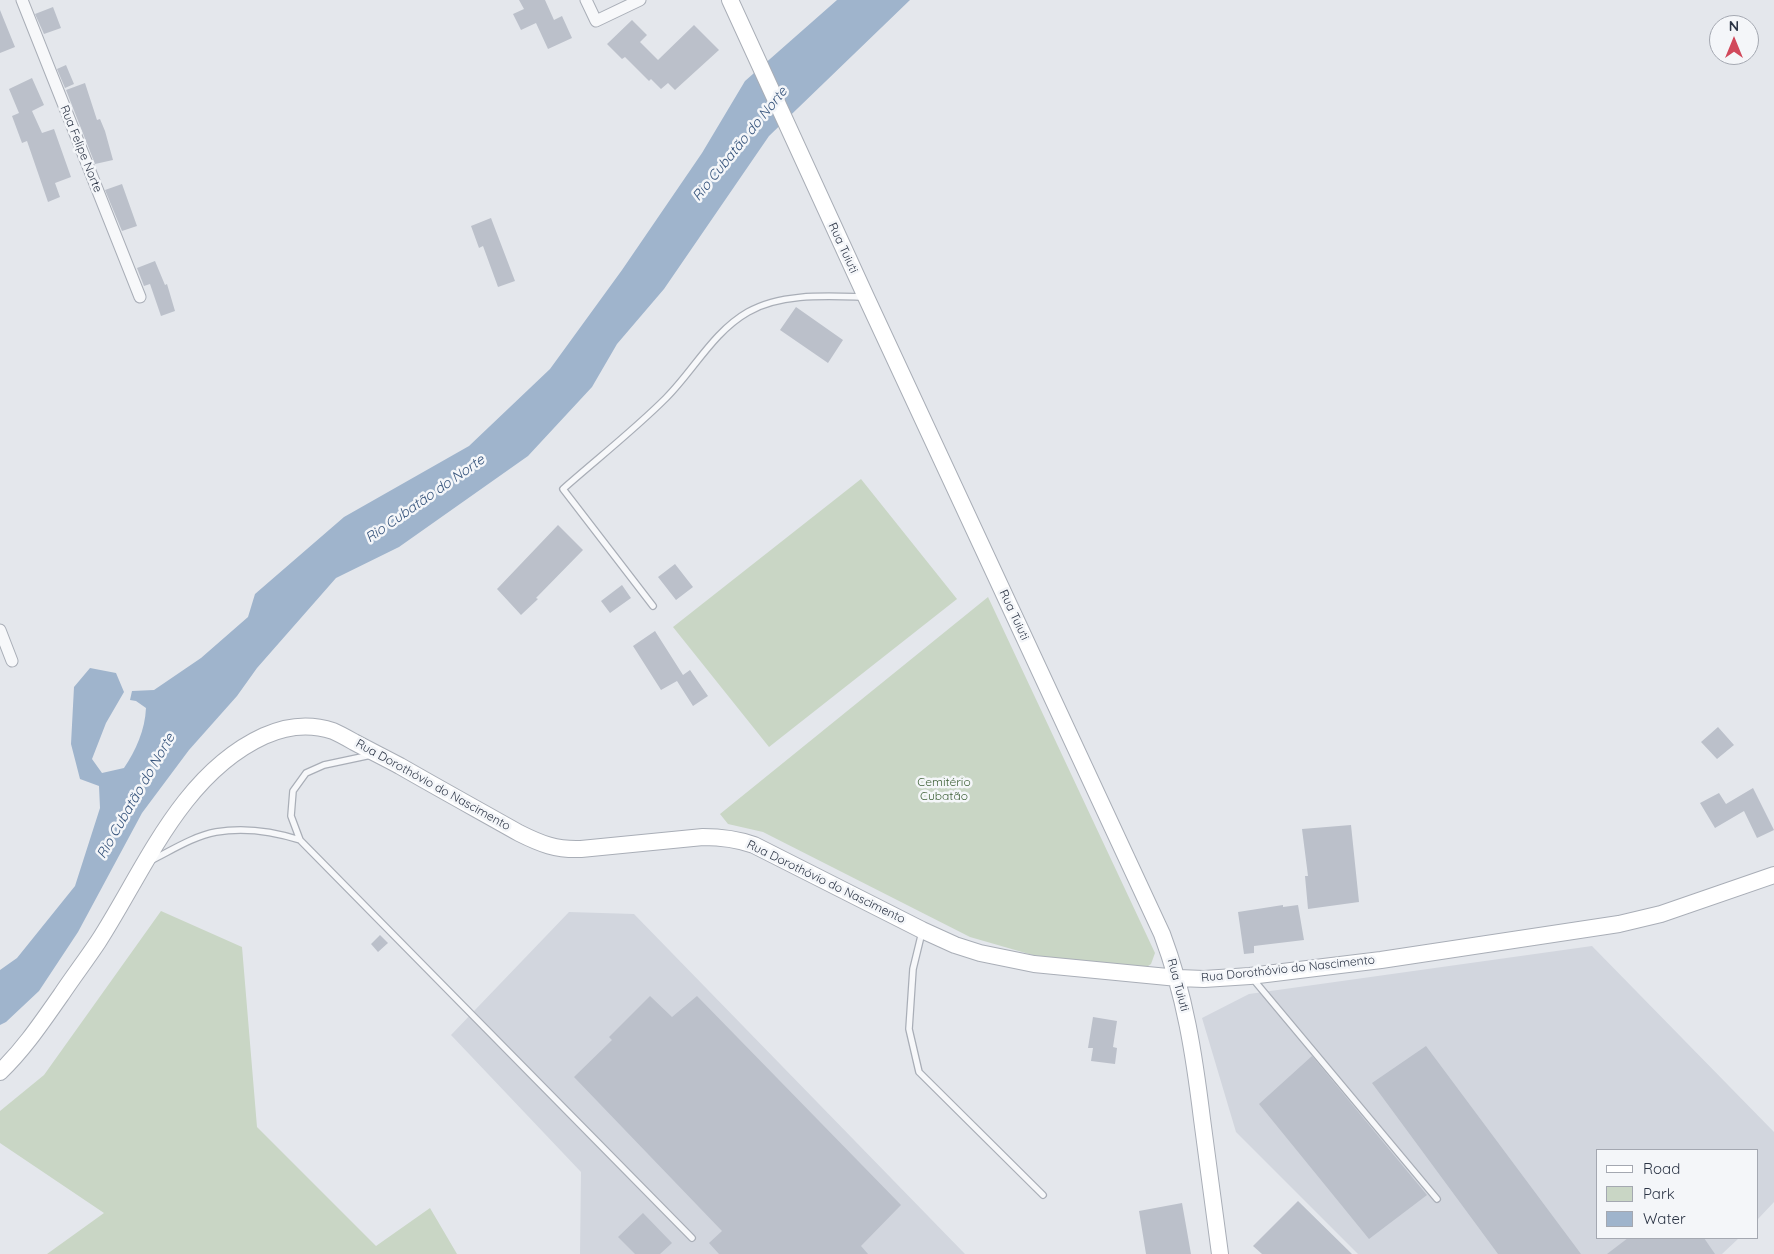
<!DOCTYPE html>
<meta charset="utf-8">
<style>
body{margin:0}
#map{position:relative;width:1774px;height:1254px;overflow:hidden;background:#e4e7ec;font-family:Quicksand,sans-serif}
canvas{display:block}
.legend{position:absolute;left:1596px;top:1149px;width:162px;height:90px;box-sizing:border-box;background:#f4f6f9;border:1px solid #a4a8b1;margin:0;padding:6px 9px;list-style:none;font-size:15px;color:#2b3445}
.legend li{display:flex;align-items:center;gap:10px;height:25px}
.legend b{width:25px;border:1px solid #a4a8b1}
.north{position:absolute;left:1709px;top:15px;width:50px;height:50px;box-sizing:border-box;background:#f4f6f9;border:1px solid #a4a8b1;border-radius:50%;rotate:0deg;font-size:14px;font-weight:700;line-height:20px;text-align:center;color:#2b3445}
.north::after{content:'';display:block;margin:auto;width:18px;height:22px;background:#d1495b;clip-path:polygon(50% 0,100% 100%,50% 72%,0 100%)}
</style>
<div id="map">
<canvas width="1774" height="1254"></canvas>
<ul class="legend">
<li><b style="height:6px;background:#fff"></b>Road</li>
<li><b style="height:14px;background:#c9d6c5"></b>Park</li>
<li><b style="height:14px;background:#9fb4cc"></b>Water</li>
</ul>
<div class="north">N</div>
</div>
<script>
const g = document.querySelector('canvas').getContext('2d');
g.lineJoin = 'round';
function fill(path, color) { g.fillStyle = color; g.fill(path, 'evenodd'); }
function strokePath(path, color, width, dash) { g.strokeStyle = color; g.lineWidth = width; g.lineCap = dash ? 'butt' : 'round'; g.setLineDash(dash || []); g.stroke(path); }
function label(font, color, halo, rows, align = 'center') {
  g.font = font + ' Quicksand,sans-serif'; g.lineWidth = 5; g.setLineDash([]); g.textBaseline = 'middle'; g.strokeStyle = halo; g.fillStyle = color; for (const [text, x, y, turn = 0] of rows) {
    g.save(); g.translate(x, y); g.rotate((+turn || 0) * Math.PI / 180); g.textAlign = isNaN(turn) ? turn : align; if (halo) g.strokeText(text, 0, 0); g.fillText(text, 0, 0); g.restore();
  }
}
fill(new Path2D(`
 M569,912L634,914L965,1254H580L581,1172L451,1035Z
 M1592,946L1774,1132V1202L1758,1219V1150H1598V1238H1739L1722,1254H1358L1236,1132L1202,1018L1249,994Z`), '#d2d6de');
fill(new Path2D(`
 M861,479L957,599L769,747L673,627Z
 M988,597L1155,953L1151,964L1141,971L1036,956L970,937L763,832L728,824L720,814Z
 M161,911L242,947L257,1127L376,1246L430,1208L457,1254H47L104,1213L0,1143V1111L44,1075Z`), '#c9d6c5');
fill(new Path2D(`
 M837,0H910L769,136L664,289L617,344L592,387L528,456L399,547L336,578L257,668L237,696L189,750L142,813L78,932L39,991L6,1022L0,1025V970L17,958L75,886L100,808L99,786L80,779L71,744L74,687L90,668L116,673L124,692L106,723L92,759L102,773L124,768C136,750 145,730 146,708L136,701L130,700L132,691L154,690L201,658L248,617L255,594L344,517L469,446L550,369L622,270L702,153L745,81Z`), '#9fb4cc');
fill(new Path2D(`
 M519,0H545L554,20L562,16L572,38L548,49L536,23L521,30L513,14L524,9Z
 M53,7L61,28L44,34L35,14Z
 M0,10L15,47L0,53Z
 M632,20L647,35L640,42L658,60L694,25L719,50L675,90L668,83L661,89L651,79L649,81L625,57L622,59L607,44Z
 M66,65L74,84L65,88L57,69Z
 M32,78L44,105L32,111L42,133L54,129L71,177L55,183L60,197L48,202L27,141L22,143L12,116L19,113L9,89Z
 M85,83L97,120L100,119L105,131L113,160L95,164L66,90Z
 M122,184L137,226L122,231L105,190Z
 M491,218L515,281L498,287L483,246L479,248L471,226Z
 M155,261L165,285L167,284L175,311L161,316L150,284L144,286L137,268Z
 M796,307L843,340L828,363L780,330Z
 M558,525L583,550L536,598L538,599L521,615L497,589Z
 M675,564L693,587L676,600L658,577Z
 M622,585L631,598L610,613L601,601Z
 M655,631L683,675L690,670L708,696L693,706L677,681L661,690L633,646Z
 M1718,727L1734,745L1717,759L1701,742Z
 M1753,788L1774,830L1757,838L1744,811L1715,828L1700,803L1719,793L1726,804Z
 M1351,825L1359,902L1308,909L1305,876H1308L1302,829Z
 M1283,905V907L1298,905L1304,940L1254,946V953L1244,954L1238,912Z
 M380,935L388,943L378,952L371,944Z
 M650,996L672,1017L697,996L901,1205L861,1246L868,1254H719L709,1243L722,1231L574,1077L612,1040L609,1037Z
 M1093,1017L1117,1021L1113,1047L1117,1048L1115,1064L1091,1061L1093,1048H1088Z
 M1426,1046L1581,1254H1498L1372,1083Z
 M1312,1056L1427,1195L1369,1239L1259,1104Z
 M1298,1201L1352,1254H1262L1253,1246Z
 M1182,1203L1191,1254H1146L1139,1211Z
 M643,1213L672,1243L660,1254H635L618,1237Z
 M1628,1238H1704L1715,1254H1607Z`), '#bbc0ca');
const lane = new Path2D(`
 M653,606L563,489C597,459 634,430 666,398C694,370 713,332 748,312C781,293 827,296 863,297
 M300,840L692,1238
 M152,860C172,850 194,836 216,832C245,827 272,831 300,840L291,816L293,791L306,773L324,765L371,755
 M922,932L913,969L909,1029L919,1072L1043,1195
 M1253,979L1437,1199`);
const street = new Path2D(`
 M22,0L140,297
 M586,0L596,21L640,0
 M0,630L12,661`);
const secondary = new Path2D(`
 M730,0L866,297L1162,934C1185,995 1194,1054 1202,1119C1208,1164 1214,1209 1220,1254
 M0,1072C24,1049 42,1022 61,995C73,977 86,960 98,942C144,871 181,774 264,736C286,726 309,723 333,731C340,734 347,738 354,742C369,750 385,758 400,766C440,789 480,811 519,833C541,844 556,850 581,849L703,837C722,837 737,839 754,845L922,930L955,945L980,953L1034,964L1178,978L1204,979L1250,976L1381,960L1619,924L1661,914L1774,875`);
strokePath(lane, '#a9aeb7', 8);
strokePath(street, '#a9aeb7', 13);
strokePath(secondary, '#a9aeb7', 18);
strokePath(lane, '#f7f8fa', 5.5);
strokePath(street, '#f7f8fa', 11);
strokePath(secondary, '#fff', 16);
label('12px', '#2b3445', '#f4f6f9', [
 ["Rua Felipe Norte",81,149,68],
 ["Rua Tuiuti",843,248,65],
 ["Rua Tuiuti",1014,615,65],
 ["Rua Dorothóvio do Nascimento",433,785,29],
 ["Rua Dorothóvio do Nascimento",826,882,26],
 ["Rua Dorothóvio do Nascimento",1288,969,-6],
 ["Rua Tuiuti",1178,985,75]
]);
label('12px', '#3f6138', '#f4f6f9', [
 ["Cemitério",944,782],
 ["Cubatão",944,796]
]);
label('italic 14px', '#34527a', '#f4f6f9', [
 ["Rio Cubatão do Norte",740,144,-51],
 ["Rio Cubatão do Norte",425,499,-35],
 ["Rio Cubatão do Norte",136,796,-60]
]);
</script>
